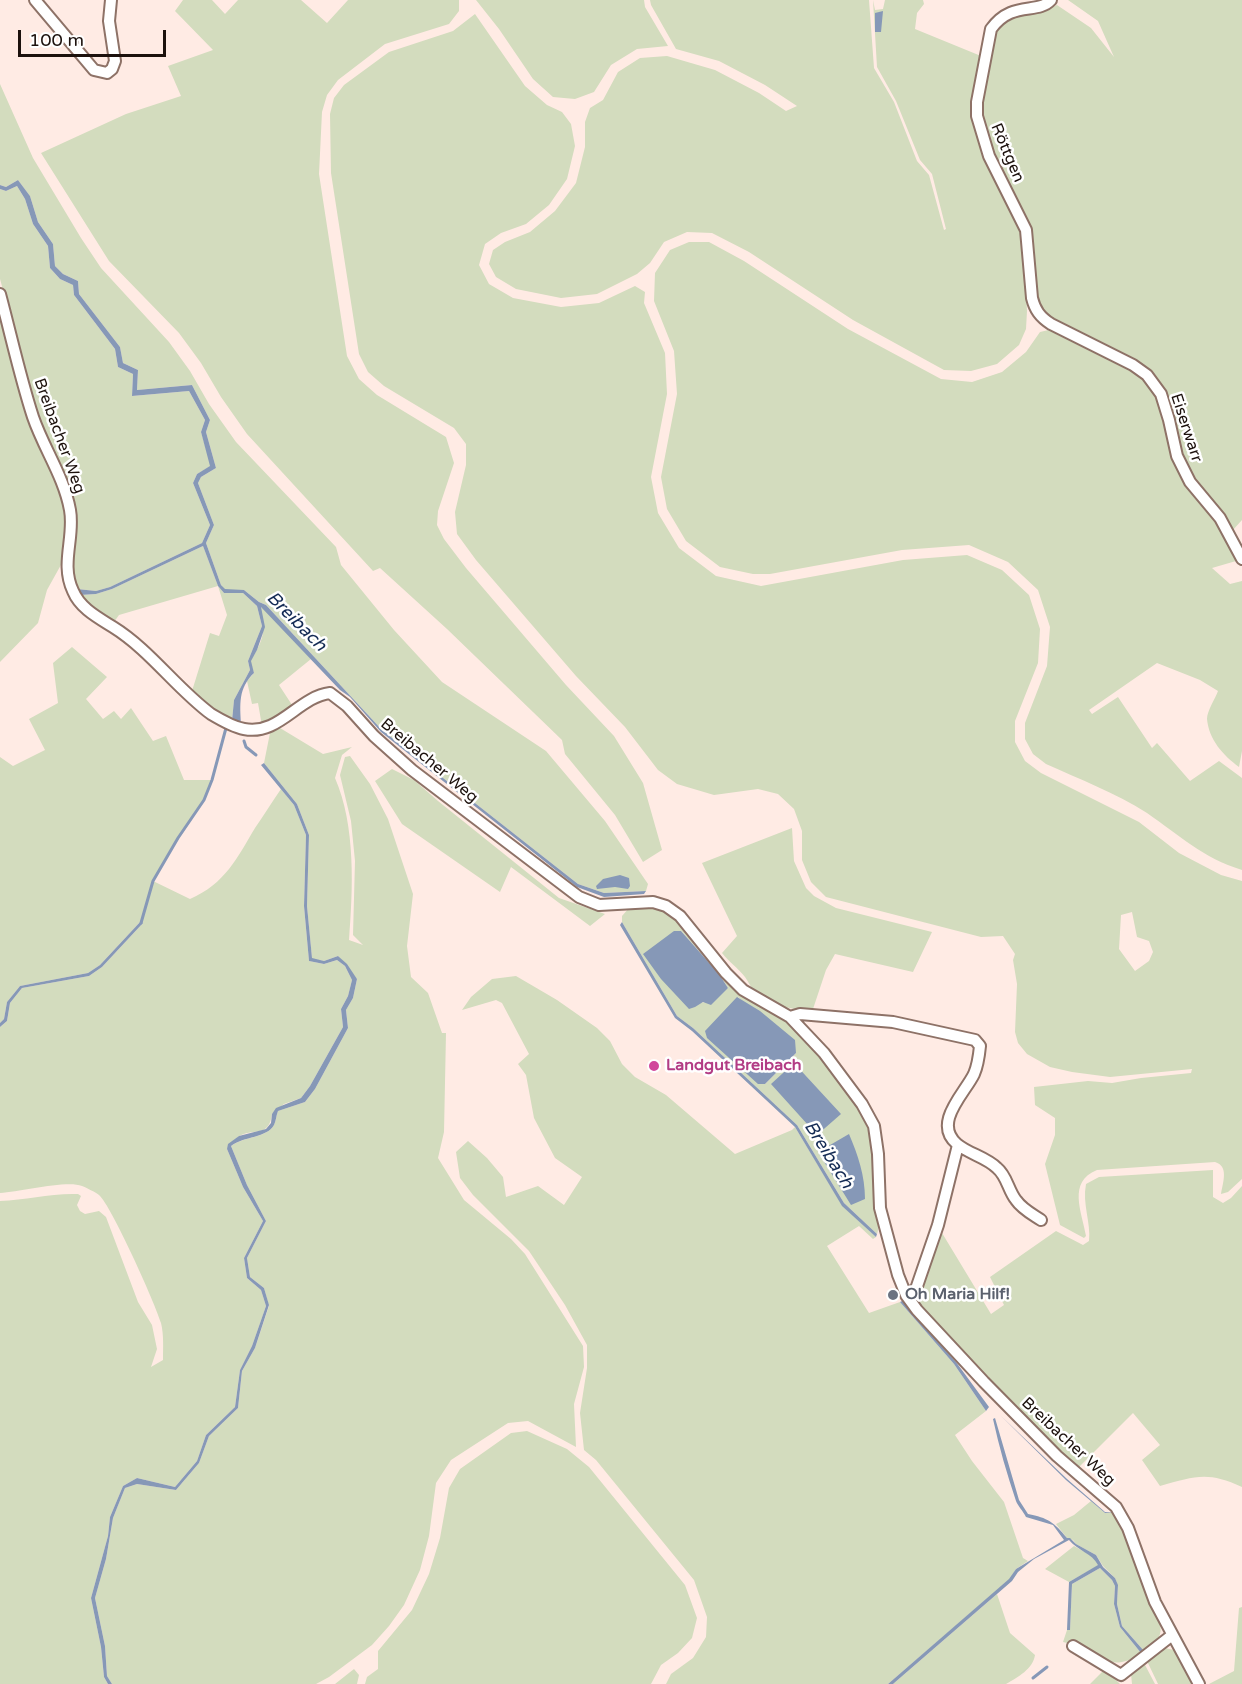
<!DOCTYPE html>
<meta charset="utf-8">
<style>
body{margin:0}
#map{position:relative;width:1242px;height:1684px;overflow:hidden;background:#ffebe4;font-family:"Varela Round",sans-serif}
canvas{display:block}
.scale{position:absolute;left:18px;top:30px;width:148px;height:27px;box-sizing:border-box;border:3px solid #1c110d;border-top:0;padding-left:8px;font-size:18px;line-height:21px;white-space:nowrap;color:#1c110d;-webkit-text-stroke:4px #fff;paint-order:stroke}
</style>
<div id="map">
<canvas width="1242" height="1684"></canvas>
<div class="scale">100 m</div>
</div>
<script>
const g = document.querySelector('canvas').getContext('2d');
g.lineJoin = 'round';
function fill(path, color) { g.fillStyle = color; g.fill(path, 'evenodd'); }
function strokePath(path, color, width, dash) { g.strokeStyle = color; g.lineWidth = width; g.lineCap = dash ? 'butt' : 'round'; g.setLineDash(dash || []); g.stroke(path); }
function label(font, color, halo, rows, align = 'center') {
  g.font = font + ' "Varela Round",sans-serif'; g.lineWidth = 5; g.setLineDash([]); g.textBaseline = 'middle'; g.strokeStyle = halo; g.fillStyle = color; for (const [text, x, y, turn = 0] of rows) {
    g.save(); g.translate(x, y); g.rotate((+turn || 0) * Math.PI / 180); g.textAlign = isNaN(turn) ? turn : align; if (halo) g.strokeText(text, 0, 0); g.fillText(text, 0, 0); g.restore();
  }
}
fill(new Path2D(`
 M183,0H212L225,14L238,0H301L327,23L348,0H459V11L449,24L385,44L338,80L327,95L322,112L319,174L347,356L359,379L377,395L446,437L454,463L438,511L437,525L444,539L466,568L566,685L614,736L643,783L662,850L643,862L615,815L565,754L562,740L447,629L380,568L373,571L247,434L221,397L201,363L179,333L109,261L41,153L126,114L181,96L168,66L213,50L175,11Z
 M476,0H644L645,7L668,46L637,49L611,65L594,92L575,99L553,97L533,79L499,29Z
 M650,0H869L874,68L894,102L917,161L929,175L944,230L946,229L932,174L920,160L896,101L877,67L873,0L875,10L883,9L885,0H923L924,4L917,13L915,29L981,56L971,114L985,159L1018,223L1023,238L1027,311L1026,329L1019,345L997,364L971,371L944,370L853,320L749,252L712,233L687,232L664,242L650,263L637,274L597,294L561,298L516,289L496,277L489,264L493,250L505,242L530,232L555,211L576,183L585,147V122L590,108L603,100L618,72L640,58L667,56L715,70L759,93L786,111L797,106L765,85L719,61L676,49L651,5Z
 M1068,0H1242V520L1232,531L1193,478L1181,455L1172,415L1152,376L1053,320L1043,313L1036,303L1031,232L1027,220L993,152L980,115L995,34L1001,25L1008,19L1022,13L1043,12L1057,5L1091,28L1114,57L1098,21Z
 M475,14L525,86L547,105L562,112L571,124L575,146L567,179L549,205L526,224L501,233L485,244L479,265L489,284L513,298L561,307L599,303L635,286L645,292L644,303L665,353L667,394L651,477L658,513L679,548L716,576L761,586L903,560L967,555L1002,570L1029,595L1040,629L1038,663L1015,721V742L1025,761L1041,773L1139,822L1179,853L1221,875L1242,881V1179L1228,1192L1221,1194C1223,1182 1229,1166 1215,1162L1097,1170C1067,1182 1082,1212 1086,1236L1084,1238L1060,1225L1045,1164L1055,1135V1118L1035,1105L1034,1087L1088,1081L1112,1083L1141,1078L1191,1073L1192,1069L1110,1077L1072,1072L1050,1067L1027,1054L1018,1043L1015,1032L1017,984L1013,960L1015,954L1003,936L981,937L826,897L811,882L802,860V831L794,809L778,794L758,789L714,795L677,784L658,770L625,727L576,676L476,560L457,534L455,512L466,465V444L454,428L384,386L368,372L359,354L331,173L330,114L334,98L344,85L389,52L453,31ZM1132,912L1137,937L1149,941L1153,952L1149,961L1135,971L1119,949L1121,915Z
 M0,84L33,158L81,238L101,268L169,342L190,371L209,404L236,442L336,547L341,565L394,630L442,682L546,751L605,821L648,884L646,891L604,893L578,884L382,730L266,605L259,602L244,590H225L221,585L206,543L214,525L198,483L201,477L216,468L206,432L210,420L192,385L137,390L138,370L123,363L120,347L79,294L78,281L63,274L55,266L53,244L38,222L30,196L18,180L6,187L0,185Z
 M17,186L25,199L33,224L48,246L50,268L60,279L73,285L74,295L115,349L118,367L133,374L132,396L189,391L205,420L201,432L211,466L197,474L193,483L210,525L202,543L110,587L96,591L77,589L72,575L66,483L38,416L0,279V189L6,191Z
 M689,242H709L744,261L848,329L941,379L972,382L1002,372L1026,352L1040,332L1053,329L1130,368L1144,379L1154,393L1189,488L1217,524L1236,561L1212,568L1230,584L1242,581V751L1239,767C1223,755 1209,740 1207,719C1207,711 1215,699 1218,691L1200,680L1157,663L1089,710L1092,714L1118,697L1152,748L1157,743L1190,781L1219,761L1242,778V870C1203,858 1179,835 1147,813C1116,793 1079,779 1046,764L1033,754L1025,739V723L1047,666L1050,627L1038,590L1008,562L969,545L902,550L770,574H753L720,567L686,541L667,509L661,477L677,394L674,351L654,301L655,273L670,250Z
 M0,312L60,485L68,526L62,563L47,590L38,623L0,662Z
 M203,546L218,586L224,593H243L257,606L262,626L248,661L250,670L234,700L232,721L215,710L192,691L210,633L219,636L227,615L218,586L119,615L114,622L89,606L80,595L96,594L112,589Z
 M260,607L264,608L311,659L279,685L294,708L262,726L258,703L252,704L247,681L254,673L250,661C264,640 266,631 260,607Z
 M72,647L107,677L86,699L103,719L114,711L121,719L131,708L153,741L166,736L184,780H212C198,817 171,846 153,881L190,899C225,884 237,858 255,828C264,815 272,802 281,789L294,805L306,835L304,906L309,961L324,964L337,960L345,966L352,980L348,996L341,1009L343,1027L310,1086L301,1098L284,1104L272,1114C269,1139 252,1127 238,1137C234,1140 230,1145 227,1149L243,1187L263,1221L244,1258L247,1278L261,1290L266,1306L252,1346L240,1370L235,1407L206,1435L197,1461L175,1487L137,1478L123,1486L110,1517L108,1536L91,1598L101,1647L104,1677L108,1684H0V1201C26,1200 51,1193 78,1194L81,1196L77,1205L80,1211L85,1214L99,1211L106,1217L138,1302L152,1325L157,1349L151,1367L163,1360C163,1349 164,1335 161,1323C156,1305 111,1205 99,1195C95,1192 87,1188 82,1186C66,1180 21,1192 0,1193V1027L7,1021L10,1003L22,988L89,976L102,967L143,923L141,921L100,965L88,973L20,986L7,1002L4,1019L0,1023V757L13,766L45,750L29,719L58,703L53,663Z
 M280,728L323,754L352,747L342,755L335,778C356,826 353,890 349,940L363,945L353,935L355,861L351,821L340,775L345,757L350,756L370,784L388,819L413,894L407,946L411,977L428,993L442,1033H446L444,1132L438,1158L464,1200L511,1239L525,1254L583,1346L584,1367L574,1404L576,1447L528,1421L508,1423L451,1460L436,1483L429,1536L420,1570L404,1605L389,1626L372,1645L329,1677L316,1684H112L107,1676L105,1646L95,1598L106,1559L113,1518L125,1488L137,1484L176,1490L199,1463L209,1436L238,1408L242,1371L255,1348L269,1306L264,1288L250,1277L247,1258L266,1221L247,1185L231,1146C245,1136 267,1138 274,1125C276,1121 276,1116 278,1111L305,1102L315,1089L348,1028L346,1010L353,998L357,979L338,956L324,961L312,959L307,906L309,835L297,804L264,763L270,733Z
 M392,769L414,780L438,801L559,898L605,914L590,926L511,867L500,892L402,824L375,781Z
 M792,828L794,861L806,888L814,896L836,908L932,932L913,972L835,954L826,970L812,1012C793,1009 771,1006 755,992C751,988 748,981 745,977C738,968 729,962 722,953L737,936L702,863Z
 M654,907C688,918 696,951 720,973C739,991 764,1001 784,1018C805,1034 863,1105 870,1130C875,1148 873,1166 874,1184C874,1195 881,1227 877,1234L844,1203L797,1125L693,1028L677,1016L622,922V916L629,908ZM674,931H681L719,974L728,988L706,1002L699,1003ZM738,997L796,1053L765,1084Z
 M516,976L557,1000L597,1028L610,1041L622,1064L635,1077L666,1095L735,1154L792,1130L795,1127L842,1205L876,1237L873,1239L859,1226L827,1246L869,1313L900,1302L954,1364L986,1411L955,1435L972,1461L1004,1502L1023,1558L1028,1561L1016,1569L1010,1579L888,1684H666L671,1674L693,1658L706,1637L707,1617L694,1580L596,1460L584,1450L580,1413L587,1368V1345L565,1305L529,1251L473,1195L460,1178L456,1152L468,1141L487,1158L503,1177L506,1197L538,1186L564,1205L582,1177L555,1158L534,1118L526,1075L518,1064L529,1054L502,1003L496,1000L462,1010L471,997L492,979Z
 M1213,1170V1197L1223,1203L1231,1198L1242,1186V1487C1208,1471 1195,1476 1160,1486L1142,1460L1160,1445L1133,1413L1077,1469L924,1314L917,1301L918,1291L939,1228L991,1314L1004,1305L990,1277L1056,1231L1083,1245L1089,1241C1091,1222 1082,1204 1086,1184L1099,1177Z
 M527,1431L567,1449L589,1467L685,1585L697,1618L692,1638L678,1653L661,1665L651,1684H365L367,1677L378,1669V1651L412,1610L429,1574L440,1538L449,1488L460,1469L511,1433Z
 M1091,1501L1105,1513L1114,1512C1130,1542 1139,1576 1152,1608C1155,1616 1163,1625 1160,1634C1158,1642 1150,1646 1144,1651L1122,1626L1117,1604L1118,1586L1115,1578L1103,1566L1096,1555L1076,1544L1073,1540L1067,1538L1056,1524L1074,1515Z
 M1074,1546L1094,1557L1099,1565L1069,1582L1045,1569Z
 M1100,1568L1112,1580L1115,1586L1114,1604L1120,1627L1141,1653C1108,1677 1095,1649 1063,1642L1067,1630L1070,1629L1072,1584Z
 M997,1594L1010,1633L1035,1655C1033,1669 1018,1677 1006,1684H893Z
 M1242,1607V1684H1209L1234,1671L1239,1608Z
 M1165,1648L1174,1650L1194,1684H1158L1147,1661Z
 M1144,1663L1155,1684H1132L1131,1674Z
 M354,1669L359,1675L357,1684H335Z
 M1105,1669L1120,1684H1090Z`), '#d3dcbe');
fill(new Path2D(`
 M883,11L881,32H875V13Z
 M18,180L30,196L38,222L53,244L55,266L63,274L78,281L79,294L120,347L123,363L138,370L137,390L192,385L210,420L206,432L216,468L201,477L198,483L214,525L206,543L221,585L225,589L244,590L259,602L266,605L382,730L578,884L604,893L646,891L644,894L604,897L577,887L381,732L350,697L340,690L261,607L265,627L257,650L251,661L254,673C238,688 240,705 241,724L232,721L234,700L250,670L248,661L262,626L257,606L243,593H224L218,586L203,546L112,589L96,594L80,595L77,589L96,591L110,587L202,543L210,525L193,483L197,474L210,466L201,432L205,420L189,391L132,396L133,374L118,367L115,349L74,295L73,285L60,279L50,268L48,246L33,224L25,199L17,186L6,191L0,189V185L6,187Z
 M264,763L297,804L309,835L307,906L312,958L324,961L338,956L347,964L357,979L353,998L346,1010L348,1028L315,1089L305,1102L278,1111C276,1116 276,1121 274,1125C267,1138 244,1136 231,1146L247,1185L266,1221L247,1258L250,1277L264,1288L269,1305L255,1348L242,1371L238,1408L209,1436L199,1463L176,1490L137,1484L125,1488L113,1518L106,1559L95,1598L105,1646L107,1676L112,1684H108L104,1677L101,1647L91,1598L108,1536L110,1517L123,1486L137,1478L175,1487L197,1461L206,1435L235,1407L240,1370L252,1346L266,1306L261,1290L247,1278L244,1258L263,1221L243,1187L227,1149L228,1144L239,1136L266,1129L271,1123L272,1114L276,1108L301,1098L310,1086L343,1027L341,1009L348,996L352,980L345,966L337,960L324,964L309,961L304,906L306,835L294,805L261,765Z
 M620,875L629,878L630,886L628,889L615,887L597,889L596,886L603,879Z
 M141,921L143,923L102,967L89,976L22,988L10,1003L7,1021L0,1027V1023L4,1019L7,1002L20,986L88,973L100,965Z
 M622,922L677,1016L693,1028L797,1125L844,1203L877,1234L876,1237L842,1206L795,1127L692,1031L675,1018L620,925Z
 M674,931H681L719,974L728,988L711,1005L703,1002L695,1007L689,1009L661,979L643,954Z
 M737,997L760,1011L795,1040L796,1053L765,1084H758L707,1038L705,1031Z
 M794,1063L841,1114L817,1135L771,1084Z
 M849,1134C858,1155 865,1176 865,1199L851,1205L818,1152Z
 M904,1300L918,1319L956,1362L989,1407L986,1411L954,1364L900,1302Z
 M1000,1415L1067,1479L1105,1512H1114L1105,1513L1066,1480Z
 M995,1418L1019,1500L1028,1514C1048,1518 1054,1522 1067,1538H1070L1076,1544L1096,1555L1103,1567L1115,1578L1118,1585L1117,1604L1122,1626L1144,1651L1141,1653L1120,1627L1114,1604L1115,1586L1112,1580L1100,1568L1072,1584L1070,1630H1067L1069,1582L1098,1565C1092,1553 1078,1551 1069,1540L1034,1559L1018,1572L1012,1581L893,1684H888L1009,1579L1016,1569L1064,1540L1053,1525L1026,1517C1023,1511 1018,1506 1016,1501C1007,1474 999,1447 993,1419Z`), '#8698b7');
strokePath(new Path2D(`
 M244,741L246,747L256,755
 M141,923L153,881L178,838L204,800L212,780L226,728
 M1033,1678L1047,1667`), '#8698b7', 3);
const minor = new Path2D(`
 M35,0L94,70L107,73L112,69L115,61L109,21L111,0
 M1051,0C1037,15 1012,0 991,29L977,102V116L989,156L1026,230L1032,298C1035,310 1040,317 1051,324L1133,365L1147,375L1161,394L1169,420L1177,456L1190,482L1220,518L1242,559
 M0,294C11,335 20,377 33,417C44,449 64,477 70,510C75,537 60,564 73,591C80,608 97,617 113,627C150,650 176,688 211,714C221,720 233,727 244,729C279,736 298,697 330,693L347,706L374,736L412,770L579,897L599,905L653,902L666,906L680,916L726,973L743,990L790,1017L824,1053L862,1104L874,1126L878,1154L880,1208L898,1275L906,1295L917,1310L984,1382L1057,1456L1116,1507L1128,1528L1155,1602L1199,1684
 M790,1017L800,1014L893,1022L975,1040L980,1046C979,1056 978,1065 974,1074C965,1093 932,1123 957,1144C969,1154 986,1157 997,1168C1007,1176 1008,1190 1016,1200C1022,1209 1032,1214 1041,1220
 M906,1295L916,1289L938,1225L958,1145
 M1073,1646L1121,1675L1171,1636`);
strokePath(minor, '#8e7267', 14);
strokePath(minor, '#fff', 10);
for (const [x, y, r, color] of [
 [654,1066,6,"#d1479c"],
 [893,1295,6,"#6b7280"]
]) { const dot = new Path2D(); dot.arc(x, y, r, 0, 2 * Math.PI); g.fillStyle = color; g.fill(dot); strokePath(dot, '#fff', 2); }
label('16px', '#1c110d', '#fff', [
 ["Röttgen",1007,153,67],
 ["Eiserwarr",1186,428,72],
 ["Breibacher Weg",59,436,70],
 ["Breibacher Weg",429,761,40],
 ["Breibacher Weg",1068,1442,43]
]);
label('bold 16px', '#b23c85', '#fff', [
 ["Landgut Breibach",666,1066]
], 'left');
label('bold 16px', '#5b616d', '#fff', [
 ["Oh Maria Hilf!",905,1295]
], 'left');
label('italic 18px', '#142b54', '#fff', [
 ["Breibach",296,622,45],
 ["Breibach",828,1155,58]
]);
</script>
